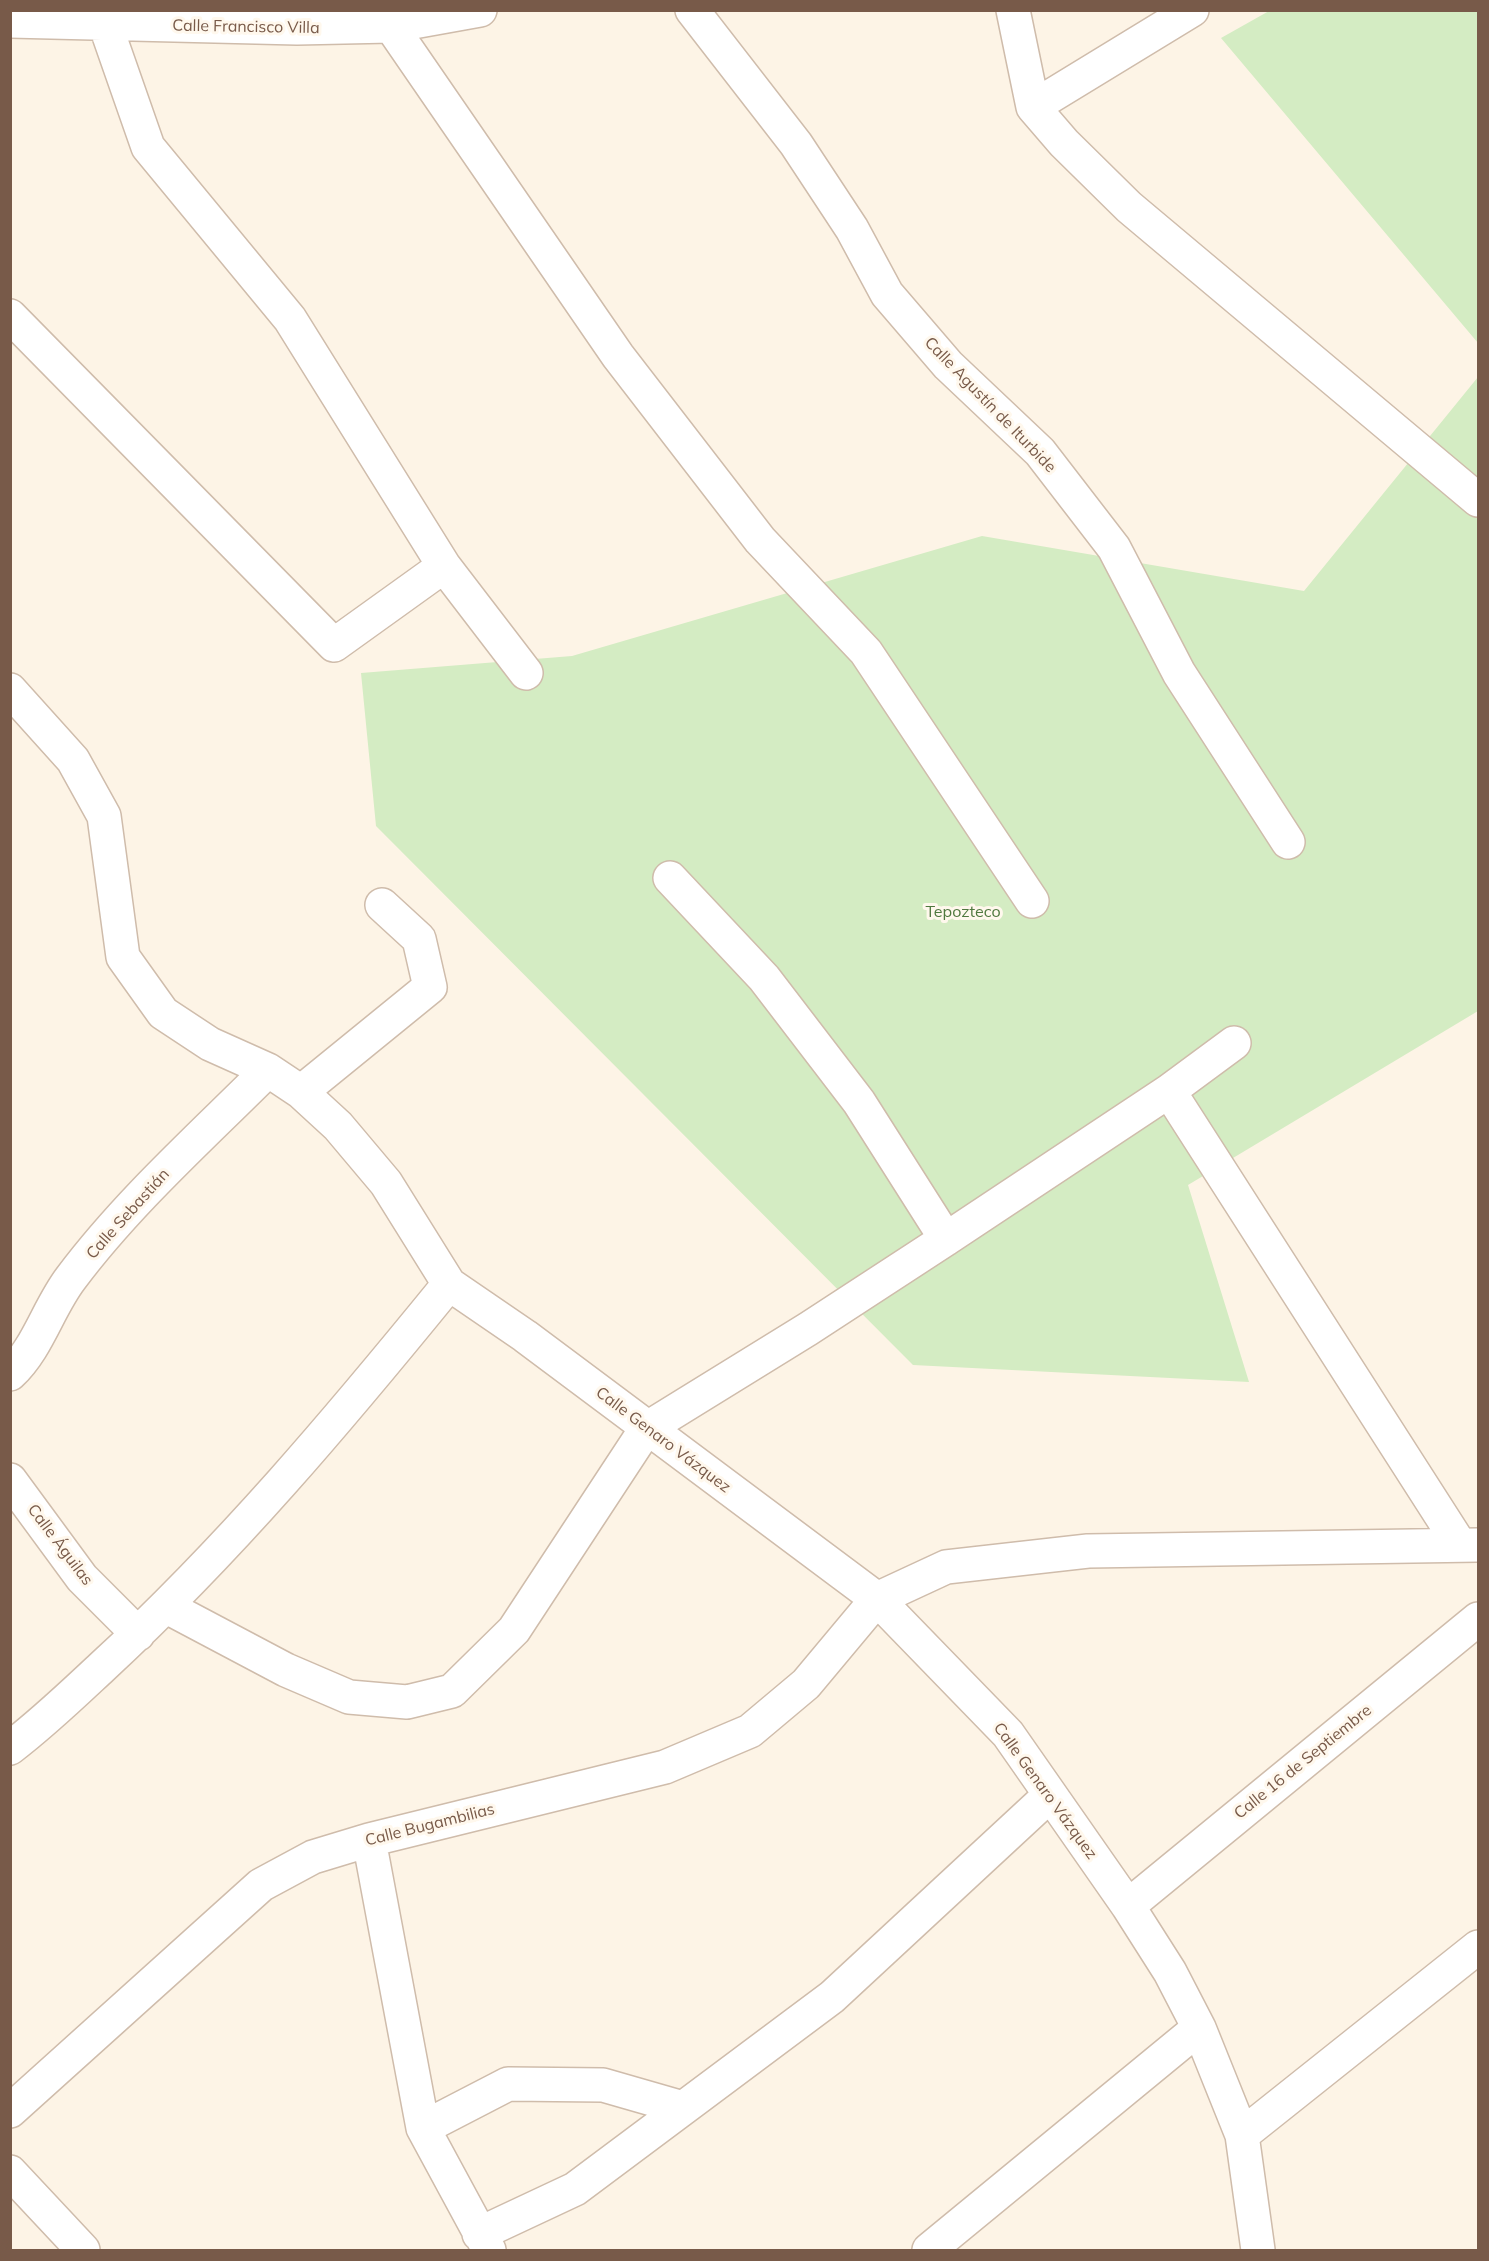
<!DOCTYPE html>
<meta charset="utf-8">
<style>
body{margin:0}
#map{position:relative;width:1489px;height:2261px;overflow:hidden;background:#fdf4e6;font-family:Mulish,sans-serif}
canvas{display:block}
.frame{position:absolute;inset:0;border:12px solid #785a49;pointer-events:none}
</style>
<div id="map">
<canvas width="1489" height="2261"></canvas>
<div class="frame"></div>
</div>
<script>
const g = document.querySelector('canvas').getContext('2d');
g.lineJoin = 'round';
function fill(path, color) { g.fillStyle = color; g.fill(path, 'evenodd'); }
function strokePath(path, color, width, dash) { g.strokeStyle = color; g.lineWidth = width; g.lineCap = dash ? 'butt' : 'round'; g.setLineDash(dash || []); g.stroke(path); }
function label(font, color, halo, rows, align = 'center') {
  g.font = font + ' Mulish,sans-serif'; g.lineWidth = 6; g.setLineDash([]); g.textBaseline = 'middle'; g.strokeStyle = halo; g.fillStyle = color; for (const [text, x, y, turn = 0] of rows) {
    g.save(); g.translate(x, y); g.rotate((+turn || 0) * Math.PI / 180); g.textAlign = isNaN(turn) ? turn : align; if (halo) g.strokeText(text, 0, 0); g.fillText(text, 0, 0); g.restore();
  }
}
fill(new Path2D(`
 M1269,11H1478V343L1221,38Z
 M1478,377V1011L1188,1185L1249,1382L913,1365L376,826L361,673L572,656L982,536L1304,591Z`), '#d4ecc3');
const minor = new Path2D(`
 M692,10L796,144L852,229L887,294L948,365L1040,452L1114,548L1179,673L1288,842
 M1013,10L1033,107L1064,143L1129,207L1478,500
 M10,21L297,28L391,26L480,10
 M105,24L148,147L290,319L444,566L526,673
 M391,26L618,356L760,540L866,652L1032,901
 M1033,107L1192,10
 M10,316L334,645L444,566
 M10,690L73,760L104,816L123,957L163,1013L210,1044L268,1070L301,1092L338,1126L386,1183L449,1284L525,1336L877,1599L1008,1734L1128,1906L1170,1972L1199,2028L1242,2135L1258,2250
 M670,878L764,978L859,1102L946,1239
 M1169,1091L1460,1545
 M301,1092L430,987L419,939L382,905
 M10,1374C38,1348 48,1308 71,1278C128,1202 201,1137 268,1070
 M10,1480L82,1578L138,1634
 M167,1607L286,1670L349,1697L407,1702L452,1691L514,1630L646,1429L808,1329L946,1239L1169,1091L1234,1043
 M10,1748C43,1723 72,1695 102,1667C229,1550 340,1418 449,1284
 M369,1840L423,2128L489,2250
 M1128,1906L1478,1619
 M10,2111L261,1885L313,1857L369,1840L665,1767L750,1731L806,1684L877,1599L946,1567L1088,1551L1478,1545
 M423,2128L508,2084L603,2085L683,2108
 M1242,2135L1478,1947
 M10,2172L83,2250
 M479,2234L575,2189L832,1997L1050,1795
 M929,2250L1199,2028`);
strokePath(minor, '#cfbcab', 36);
strokePath(minor, '#fff', 33);
label('16px', '#785a49', '#fff8ed', [
 ["Calle Francisco Villa",246,27,1],
 ["Calle Agustín de Iturbide",990,405,46],
 ["Calle Sebastián",128,1214,-48],
 ["Calle Genaro Vázquez",663,1440,37],
 ["Calle Águilas",60,1545,53],
 ["Calle 16 de Septiembre",1303,1762,-39],
 ["Calle Genaro Vázquez",1045,1791,54],
 ["Calle Bugambilias",430,1825,-14]
]);
label('16px', '#4f783e', '#fff8ed', [
 ["Tepozteco",963,912]
]);
</script>
